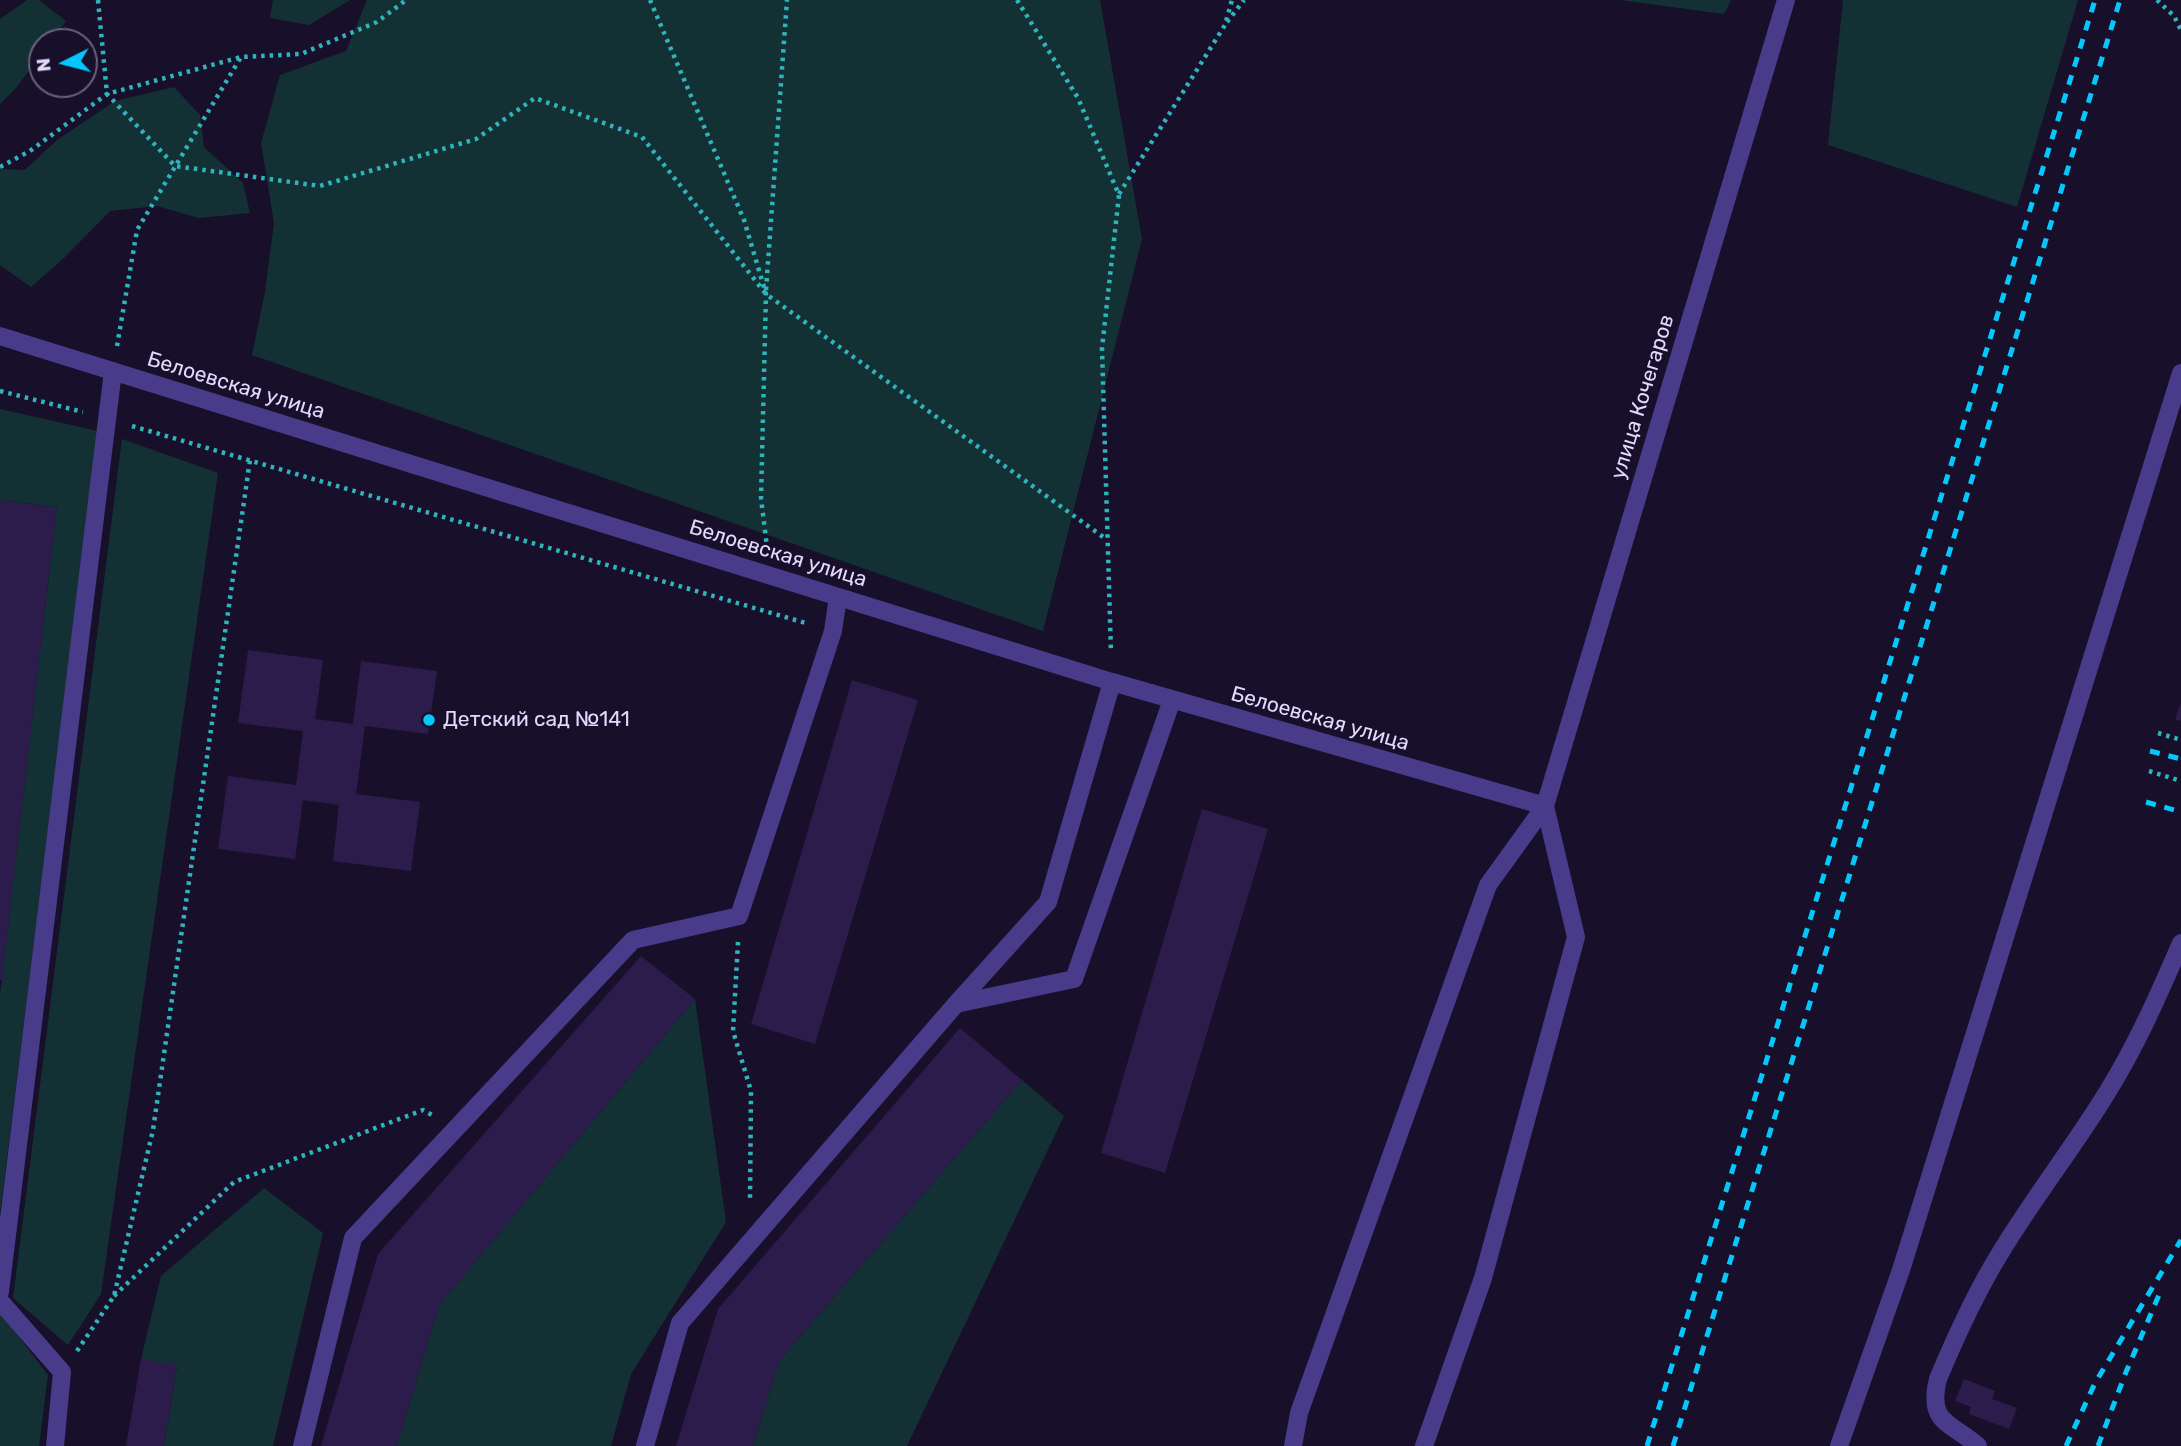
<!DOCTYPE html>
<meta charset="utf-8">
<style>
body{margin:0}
#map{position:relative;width:2181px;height:1446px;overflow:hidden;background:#18102a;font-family:Rubik,sans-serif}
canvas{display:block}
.north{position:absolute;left:28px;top:28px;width:70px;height:70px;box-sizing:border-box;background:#18102a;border:2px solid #69607f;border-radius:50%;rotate:264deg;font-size:19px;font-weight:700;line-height:28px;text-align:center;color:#e2d9ff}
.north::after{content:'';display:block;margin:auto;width:24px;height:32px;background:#05c7ff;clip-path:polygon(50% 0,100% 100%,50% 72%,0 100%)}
</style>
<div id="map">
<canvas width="2181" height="1446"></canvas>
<div class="north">N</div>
</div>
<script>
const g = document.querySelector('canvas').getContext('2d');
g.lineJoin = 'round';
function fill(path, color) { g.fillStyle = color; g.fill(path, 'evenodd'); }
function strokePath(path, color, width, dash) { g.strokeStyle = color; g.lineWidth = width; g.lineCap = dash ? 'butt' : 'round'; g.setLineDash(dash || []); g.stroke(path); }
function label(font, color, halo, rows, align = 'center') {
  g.font = font + ' Rubik,sans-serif'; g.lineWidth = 6; g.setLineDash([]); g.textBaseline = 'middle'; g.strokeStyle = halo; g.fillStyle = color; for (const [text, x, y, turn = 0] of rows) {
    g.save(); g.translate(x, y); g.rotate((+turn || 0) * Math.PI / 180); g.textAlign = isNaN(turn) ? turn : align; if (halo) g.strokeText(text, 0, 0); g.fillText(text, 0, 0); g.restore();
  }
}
fill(new Path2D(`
 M27,0H39L66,21L50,42H42V53L16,88L0,104V19Z
 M273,0H350L309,25L270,18Z
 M367,0H1100L1142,239L1043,631L252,355L265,292L274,223L261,143L280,75L346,51Z
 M1620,0H1731L1724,14Z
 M1843,0H2078L2017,207L1828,145Z
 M174,87L200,115L204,147L243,183L250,213L199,218L157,206L110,211L66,256L31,287L0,265V169L25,170L57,140L115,101Z
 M0,409L98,431L0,1213V995L57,507L0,500Z
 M122,439L218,473L101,1294L68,1345L13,1298Z
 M695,999L726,1222L631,1374L611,1446H397L439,1305Z
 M1022,1080L1064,1116L907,1446H753L779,1361Z
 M264,1188L323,1233L273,1446H164L177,1366L141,1359L161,1276Z
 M0,1312L48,1375L39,1446H0Z`), '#133134');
fill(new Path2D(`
 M0,500L57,507L2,980H0Z
 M248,650L323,660L315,719L353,724L361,661L437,671L428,734L365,726L356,794L420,802L411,871L333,861L339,805L303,800L295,859L218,849L228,776L296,785L303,731L238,723Z
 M852,680L918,700L815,1044L751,1024Z
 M2181,703V721L2175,719Z
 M1202,809L1268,829L1165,1173L1101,1153Z
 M641,956L695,999L439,1305L397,1446H321L378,1254Z
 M960,1028L1022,1080L779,1361L753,1446H676L718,1309Z
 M141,1359L177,1365L164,1446H126Z
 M1964,1379L1995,1391L1992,1399L2017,1408L2009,1429L1969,1414L1971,1407L1955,1401Z`), '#2b1c4b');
strokePath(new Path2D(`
 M98,0L107,94L175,166L320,186L476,139L535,98L642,137L766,294L1106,539
 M650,0L744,220L766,294L761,498L767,547
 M1017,0L1078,98L1119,195L1102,348L1111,653
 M2157,0L2174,16L2181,30
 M1227,22L1244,0
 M0,167L30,151L107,94L241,57L301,54L377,22L406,0
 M1119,194L1225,25L1232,0
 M766,290L787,0
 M117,346L137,230L241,57
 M0,391L83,412
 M132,426L809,624
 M2158,733L2181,740
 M2149,771L2181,781
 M738,942L733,1031L751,1091L750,1200
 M114,1296L234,1182L423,1110L434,1116
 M77,1351L114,1296L153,1130L250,460`), '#2fb4bd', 4.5, [3.5, 5]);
strokePath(new Path2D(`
 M0,336L1112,682L1545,806
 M956,1004L1074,979L1172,700
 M0,1292L113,371
 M0,1301L62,1372L55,1446
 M302,1446L353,1238L633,940L739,916L833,631L838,597
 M645,1446L680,1323L956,1004L1048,902L1112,682
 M1293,1446L1299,1413L1488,885L1545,806L1786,0
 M1424,1446L1483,1278L1576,937L1545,806
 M1839,1446L1901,1270L2181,373
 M1978,1446C1951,1422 1927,1424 1938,1379C1956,1336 1975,1294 1999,1255C2033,1198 2074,1147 2108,1091C2137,1044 2159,994 2181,943`), '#483b89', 18);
strokePath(new Path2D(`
 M2150,751L2181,759
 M2146,802L2181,812
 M1647,1446L2095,0
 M1673,1446L2120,0
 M2066,1446L2095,1383L2181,1240
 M2098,1446L2126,1372L2162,1288`), '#05c7ff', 5, [10, 9]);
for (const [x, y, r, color] of [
 [429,720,7,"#05c7ff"]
]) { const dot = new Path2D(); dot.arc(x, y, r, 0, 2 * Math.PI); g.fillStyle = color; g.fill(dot); strokePath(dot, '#18102a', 2.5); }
label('21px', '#e2d9ff', '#18102a', [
 ["Белоевская улица",236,386,17],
 ["улица Кочегаров",1643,397,-73],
 ["Белоевская улица",778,554,17],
 ["Белоевская улица",1320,719,16]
]);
label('21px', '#e2d9ff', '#18102a', [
 ["Детский сад №141",443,720]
], 'left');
</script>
